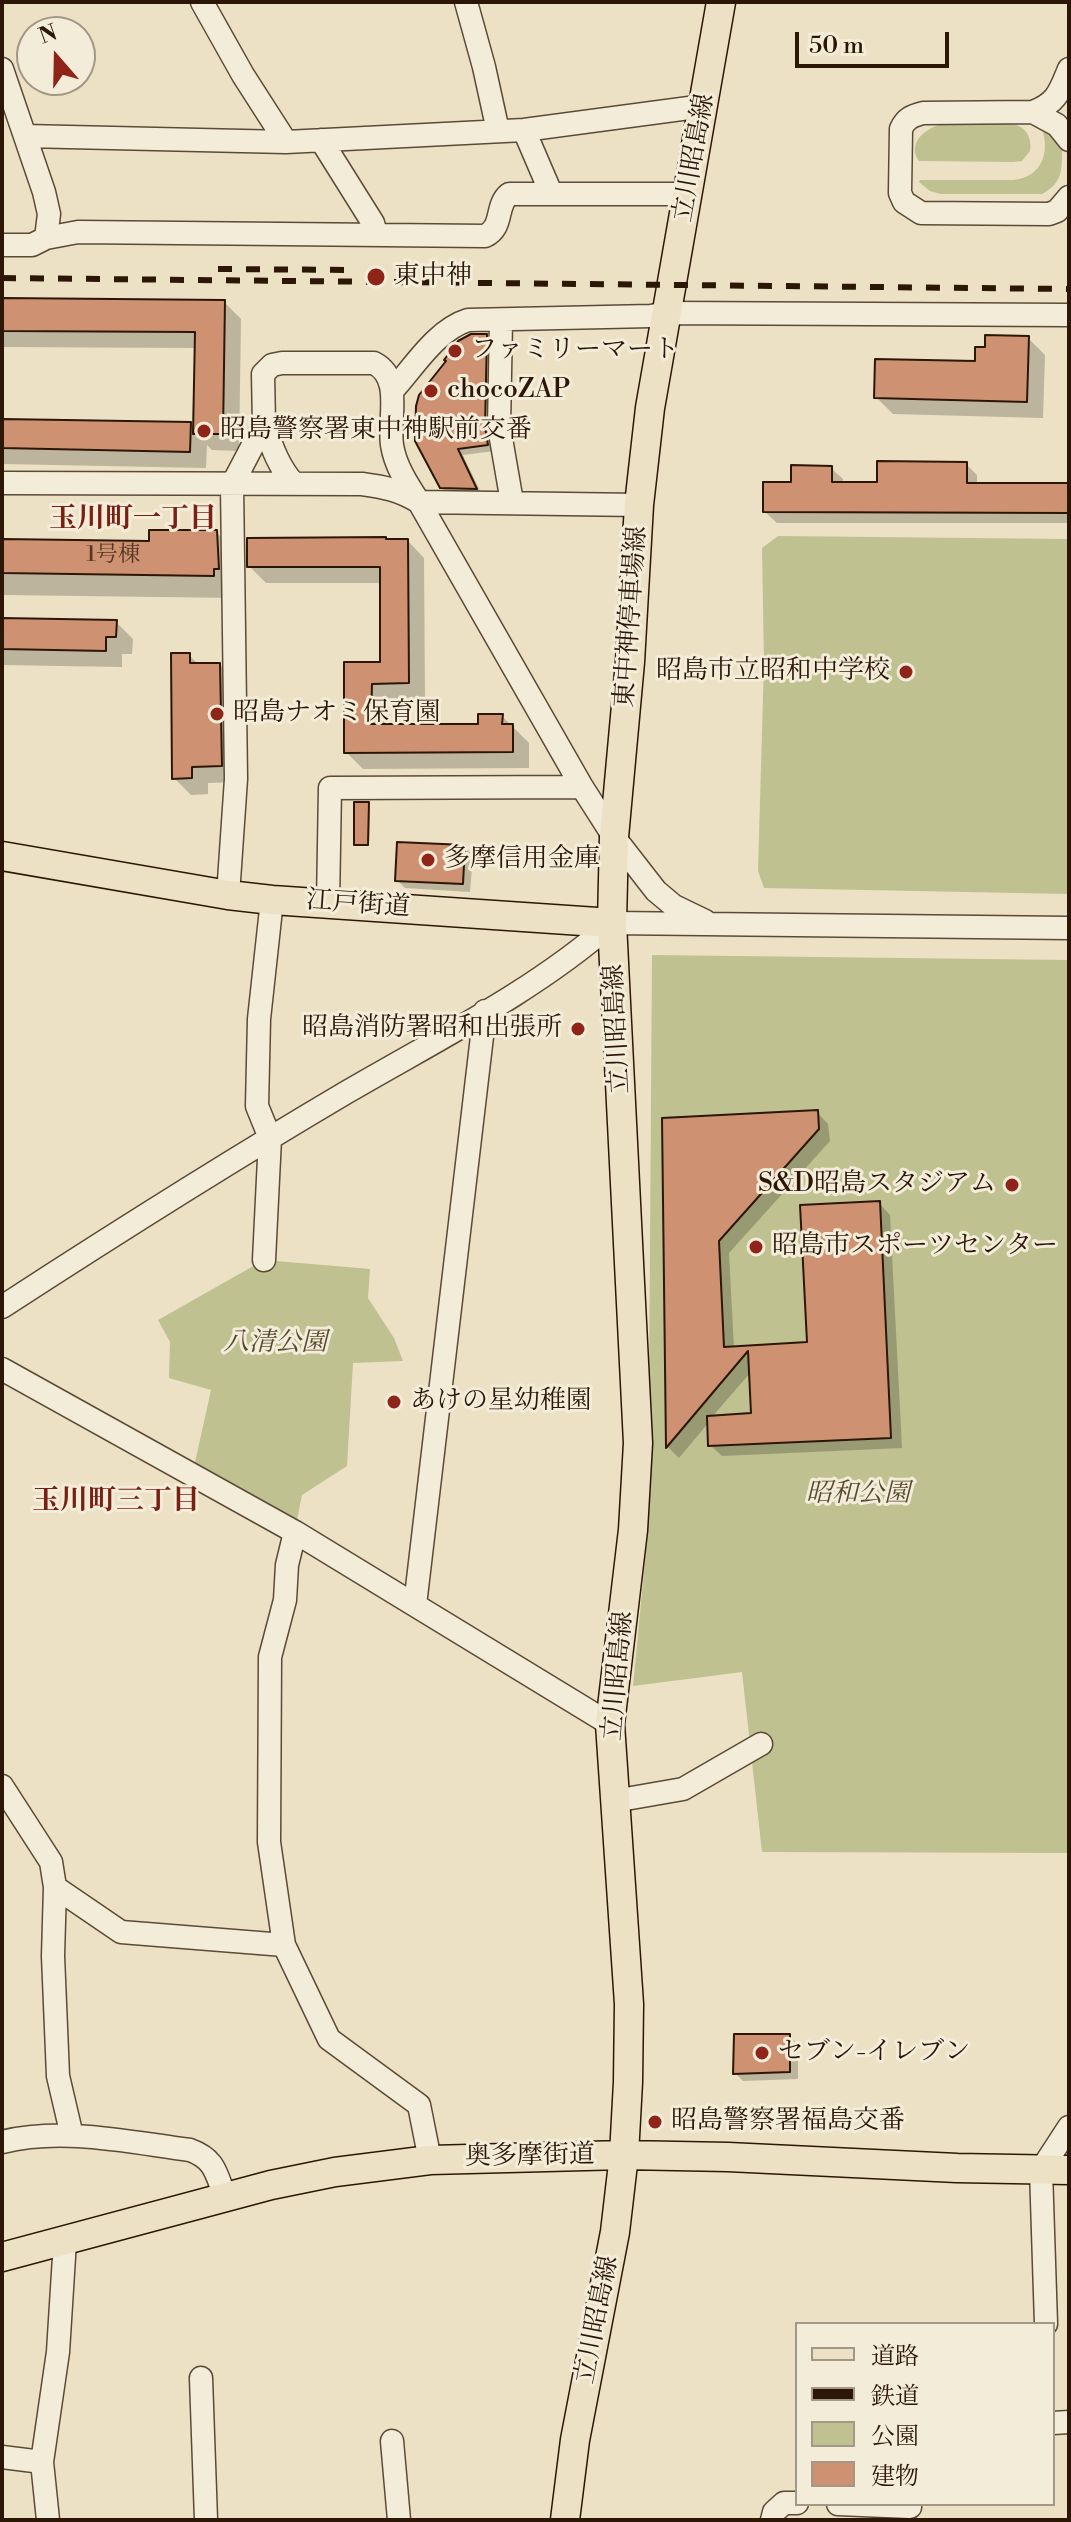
<!DOCTYPE html>
<meta charset="utf-8">
<style>
body{margin:0}
#map{position:relative;width:1071px;height:2522px;overflow:hidden;background:#ece1c5;font-family:"Libre Bodoni","Noto Serif JP",serif}
canvas{display:block}
.frame{position:absolute;inset:0;border:4px solid #2c1707;pointer-events:none}
.legend{position:absolute;left:795px;top:2322px;width:260px;height:184px;box-sizing:border-box;background:#f3ecd9;border:2px solid #a39785;margin:0;padding:10px 14px;list-style:none;font-size:24px;color:#2c1707}
.legend li{display:flex;align-items:center;gap:16px;height:40px}
.legend b{width:40px;border:2px solid #a39785}
.north{position:absolute;left:16px;top:16px;width:80px;height:80px;box-sizing:border-box;background:#f3ecd9;border:2px solid #a39785;border-radius:50%;rotate:340deg;font-size:22px;font-weight:700;line-height:32px;text-align:center;color:#2c1707}
.north::after{content:'';display:block;margin:auto;width:28px;height:36px;background:#8f2418;clip-path:polygon(50% 0,100% 100%,50% 72%,0 100%)}
.scale{position:absolute;left:795px;top:32px;width:154px;height:36px;box-sizing:border-box;border:4px solid #2c1707;border-top:0;padding-left:10px;font-size:24px;line-height:28px;white-space:nowrap;color:#2c1707;-webkit-text-stroke:6px #f3ecd9;paint-order:stroke}
</style>
<div id="map">
<canvas width="1071" height="2522"></canvas>
<div class="frame"></div>
<ul class="legend">
<li><b style="height:10px;background:#ece1c5"></b>道路</li>
<li><b style="height:10px;background:#2c1707"></b>鉄道</li>
<li><b style="height:22px;background:#bfc190"></b>公園</li>
<li><b style="height:22px;background:#ce9272"></b>建物</li>
</ul>
<div class="north">N</div>
<div class="scale">50 m</div>
</div>
<script>
const g = document.querySelector('canvas').getContext('2d');
g.lineJoin = 'round';
function fill(path, color) { g.fillStyle = color; g.fill(path, 'evenodd'); }
function strokePath(path, color, width, dash) { g.strokeStyle = color; g.lineWidth = width; g.lineCap = dash ? 'butt' : 'round'; g.setLineDash(dash || []); g.stroke(path); }
function label(font, color, halo, rows, align = 'center') {
  g.font = font + ' "Libre Bodoni","Noto Serif JP",serif'; g.lineWidth = 6; g.setLineDash([]); g.textBaseline = 'middle'; g.strokeStyle = halo; g.fillStyle = color; for (const [text, x, y, turn = 0] of rows) {
    g.save(); g.translate(x, y); g.rotate((+turn || 0) * Math.PI / 180); g.textAlign = isNaN(turn) ? turn : align; if (halo) g.strokeText(text, 0, 0); g.fillText(text, 0, 0); g.restore();
  }
}
fill(new Path2D(`
 M943,124C962,124 999,121 1016,125C1028,129 1032,140 1030,151L1022,161L1013,162L919,161C906,144 926,127 943,124Z
 M1044,127L1062,148C1062,169 1063,183 1042,194H941L930,191L919,182L920,180H1013C1042,177 1050,153 1042,128Z
 M778,536L1069,539V894L764,888L758,871L764,663L762,548Z
 M652,955L1069,960V1853L762,1852L742,1672L633,1686L648,1530Z
 M264,1260L370,1269L368,1298L394,1338L403,1361L353,1363L347,1466L302,1495L296,1525L194,1467L211,1390L169,1378L170,1342L158,1320Z`), '#bfc190');
fill(new Path2D(`
 M2,300L224,302L241,319L239,451L212,450L207,445L206,468L2,464V421L190,424L196,430V348L2,347Z
 M486,336L493,343L494,451L463,455L482,495H449L441,487Z
 M1028,338L1045,355L1043,418L893,414L876,397L977,363Z
 M966,464L977,475V485H1069V523H777L765,512L793,484L831,468L843,479V484H879Z
 M216,532L240,556L236,598L2,595V541L151,543Z
 M408,541L424,558L425,700H388V726H480L502,716L529,743V768L363,769L346,752V664H382V583H266L249,566Z
 M2,620L116,622L133,639L132,654H122V667L2,665Z
 M189,655L199,665H220L237,682L238,782L208,783V794L191,795L174,778Z
 M368,804L370,806L369,846H358L356,844Z
 M464,847L473,855L470,892L405,888L397,880Z
 M817,1112L828,1124L830,1141L729,1253L734,1348L809,1344L879,1203L890,1215L902,1448L722,1456L710,1445V1421L679,1458L668,1447L664,1120ZM751,1372L753,1415L712,1417Z
 M789,2036L798,2044V2079L743,2081L735,2073Z`), '#0003');
const building = new Path2D(`
 M2,298L225,300L223,434H193L195,332L2,331Z
 M471,334H487L485,427L488,445L458,449L477,489L440,488L415,441L416,406L419,395L446,361L444,360L458,341Z
 M985,335L1029,336L1027,402L874,398L875,359L975,361V347H985Z
 M2,419L191,422L190,452L2,448Z
 M877,461L967,462V483H1069V513L763,512V482H791V465L832,466V482H877Z
 M149,530H217L219,569H214V576L2,573V539L149,541Z
 M386,537V539H408L409,683L372,684L371,724H478V714H503L502,724H513V752L344,753V662H380V567H247V538Z
 M2,618L117,620L116,637H106V651L2,649Z
 M171,653H190V663H220L222,766L192,767V778L172,779Z
 M354,802H369L368,845H354Z
 M397,842L465,845L463,884L395,881Z
 M818,1110L819,1129L719,1241L724,1347L807,1342L800,1205L880,1201L891,1438L708,1446L707,1416L751,1413L748,1351L666,1448L662,1118Z
 M734,2034H790V2072L733,2074Z`);
fill(building, '#ce9272');
strokePath(building, '#2c1707', 2);
const minor = new Path2D(`
 M202,2L243,75L286,142
 M466,2L484,67L498,131
 M2,69L44,192L49,214L46,238
 M1069,69C1060,91 1057,103 1033,112L923,113C912,116 906,118 901,129L900,193L904,202L921,213L1049,214L1057,211L1069,197
 M1033,112L1057,125L1069,140
 M524,130L551,193
 M25,136L286,142L524,130L704,106
 M321,140L373,223L376,234
 M2,245H32L46,238L78,232L485,236C504,227 495,206 509,194H689
 M501,321L499,427L512,502
 M392,391C414,367 436,330 468,320L651,316L667,313L1069,315
 M264,424C272,447 278,466 294,484
 M2,483L362,484C384,487 400,490 419,502L582,787L614,837L656,891L674,906L705,921
 M228,895L236,779L232,485L264,424L263,374L272,365L282,363H374C403,378 388,418 392,445C395,465 407,484 419,502L639,505
 M328,903L330,788L582,787
 M264,1260L270,1138L257,1106L259,1019L272,900
 M2,1307C116,1233 230,1161 347,1092C436,1040 535,991 612,923L1069,928
 M2,1369L295,1532L610,1724
 M295,1532L287,1565L285,1600L270,1657L269,1842L284,1945L329,2039L419,2105L430,2160
 M415,1605L485,1011
 M2,1786L51,1862L55,1887L53,1956L58,2076L72,2136
 M614,1801L683,1789L761,1744
 M55,1887L121,1932L284,1945
 M2,2142C63,2127 128,2142 190,2150C215,2159 216,2173 225,2197
 M1046,2324L1041,2170L1069,2127
 M201,2378L206,2520
 M1053,2423L1069,2422
 M392,2441L399,2520
 M2,2457L42,2462
 M838,2504L910,2507V2504
 M48,2520L42,2462L58,2352L65,2241
 M772,2520L774,2512L784,2503H797`);
const major = new Path2D(`
 M2,856L228,895L272,900L612,923
 M2,2257L271,2185L335,2172L430,2160L624,2155L728,2157L957,2168L1069,2170
 M565,2520L575,2440L615,2232L624,2155L628,2082L629,2004L610,1724L633,1530L638,1443L612,923L614,837L630,662L639,505L650,408L721,2`);
strokePath(minor, '#5c4a36', 25);
strokePath(major, '#2c1707', 31);
strokePath(minor, '#f3ecd9', 22);
strokePath(major, '#ece1c5', 28);
strokePath(new Path2D(`
 M218,269L354,270
 M2,278L1069,289`), '#2c1707', 6, [14, 14]);
for (const [x, y, r, color] of [
 [376,277,10,"#8f2418"],
 [455,351,8,"#8f2418"],
 [431,391,8,"#8f2418"],
 [204,431,8,"#8f2418"],
 [906,672,8,"#8f2418"],
 [217,714,8,"#8f2418"],
 [428,860,8,"#8f2418"],
 [578,1029,8,"#8f2418"],
 [1012,1185,8,"#8f2418"],
 [756,1247,8,"#8f2418"],
 [394,1402,8,"#8f2418"],
 [762,2053,8,"#8f2418"],
 [655,2122,8,"#8f2418"]
]) { const dot = new Path2D(); dot.arc(x, y, r, 0, 2 * Math.PI); g.fillStyle = color; g.fill(dot); strokePath(dot, '#f3ecd9', 3); }
label('22px', '#543622', null, [
 ["1号棟",113,556]
]);
label('26px', '#2c1707', '#f3ecd9', [
 ["立川昭島線",695,158,-80],
 ["東中神停車場線",632,617,-86],
 ["江戸街道",358,905,4],
 ["立川昭島線",618,1029,-93],
 ["立川昭島線",619,1676,-85],
 ["奥多摩街道",530,2157,-1],
 ["立川昭島線",598,2320,-79]
]);
label('26px', '#2c1707', '#f3ecd9', [
 ["東中神",394,277],
 ["ファミリーマート",471,351],
 ["chocoZAP",447,391],
 ["昭島警察署東中神駅前交番",220,431],
 ["昭島市立昭和中学校",890,672,"right"],
 ["昭島ナオミ保育園",233,714],
 ["多摩信用金庫",444,860],
 ["昭島消防署昭和出張所",562,1029,"right"],
 ["S&D昭島スタジアム",996,1185,"right"],
 ["昭島市スポーツセンター",772,1247],
 ["あけの星幼稚園",410,1402],
 ["セブン-イレブン",778,2053],
 ["昭島警察署福島交番",671,2122]
], 'left');
label('italic 26px', '#584a30', '#f3ecd9', [
 ["八清公園",275,1344],
 ["昭和公園",858,1495]
]);
label('bold 28px', '#7a1f14', '#f3ecd9', [
 ["玉川町一丁目",133,520],
 ["玉川町三丁目",116,1502]
]);
</script>
